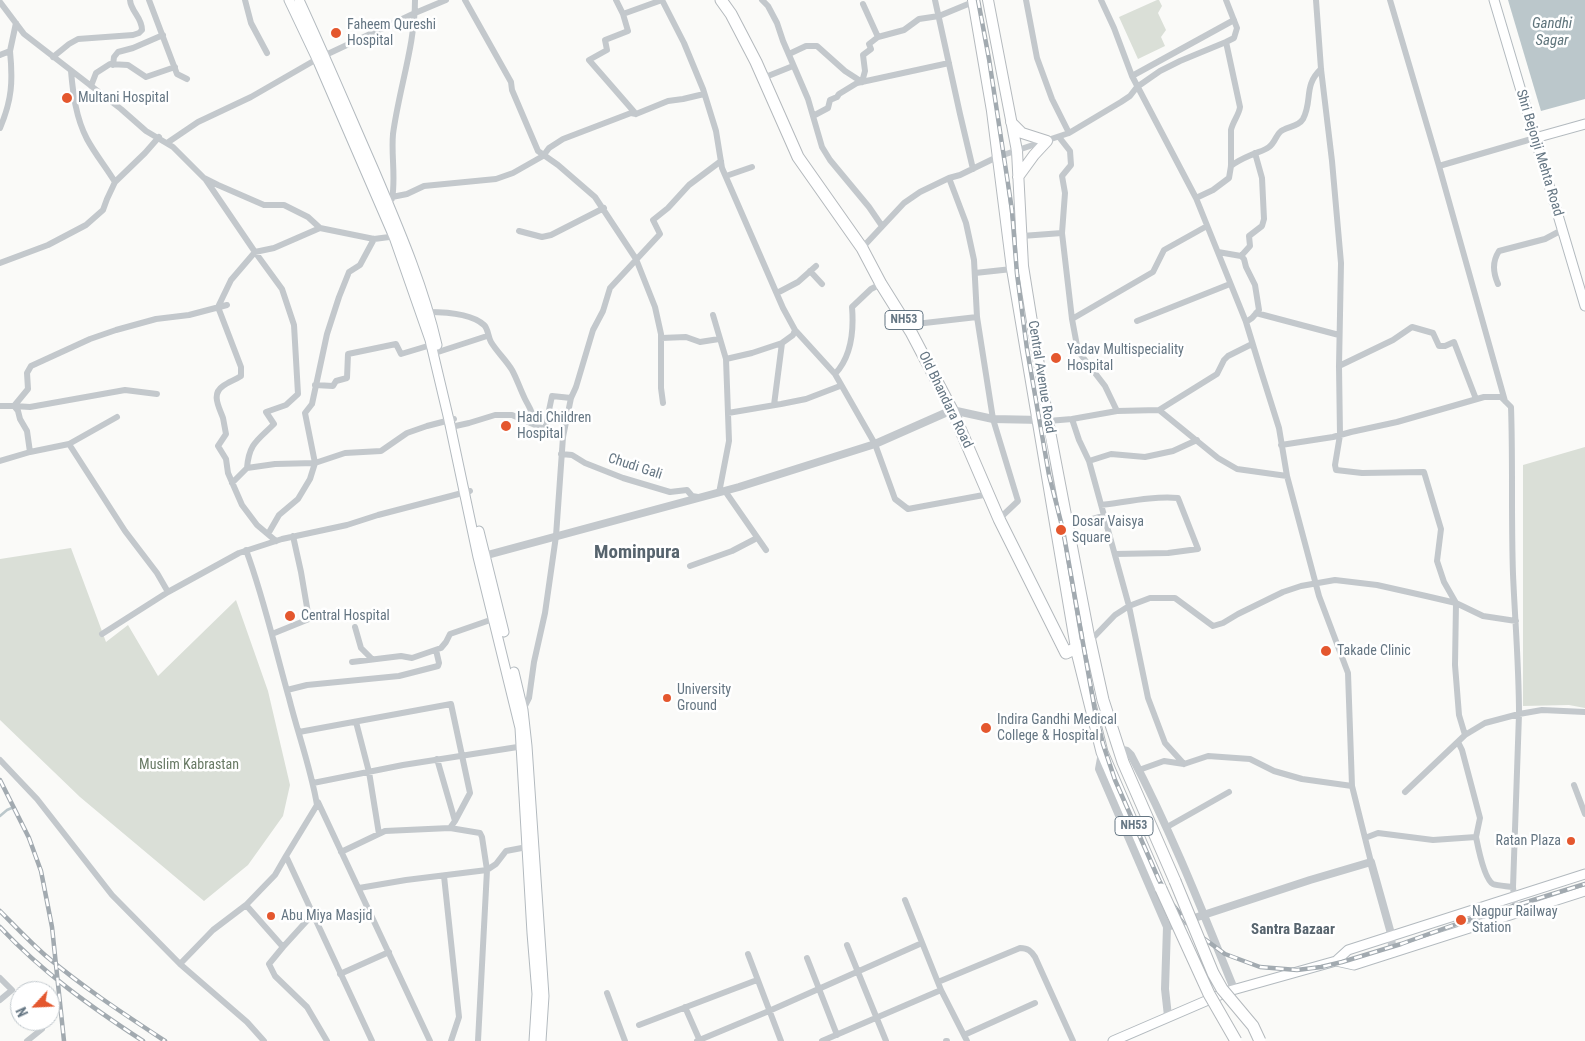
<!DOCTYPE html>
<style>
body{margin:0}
#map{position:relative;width:1585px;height:1041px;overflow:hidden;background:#fafaf8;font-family:"Roboto Condensed",sans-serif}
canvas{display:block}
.north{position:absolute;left:10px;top:981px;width:50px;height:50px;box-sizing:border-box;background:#fff;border:1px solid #c1c8cd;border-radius:50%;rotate:245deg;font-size:14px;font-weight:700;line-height:20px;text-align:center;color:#657683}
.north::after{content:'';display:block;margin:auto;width:18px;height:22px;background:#e4572e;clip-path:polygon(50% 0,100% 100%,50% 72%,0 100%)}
</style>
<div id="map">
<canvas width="1585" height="1041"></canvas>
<div class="north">N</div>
</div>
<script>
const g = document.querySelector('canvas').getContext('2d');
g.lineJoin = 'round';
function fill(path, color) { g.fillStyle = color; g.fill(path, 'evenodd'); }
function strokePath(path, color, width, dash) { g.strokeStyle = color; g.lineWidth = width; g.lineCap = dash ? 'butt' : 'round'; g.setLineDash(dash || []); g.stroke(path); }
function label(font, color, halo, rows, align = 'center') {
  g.font = font + ' "Roboto Condensed",sans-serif'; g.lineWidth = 5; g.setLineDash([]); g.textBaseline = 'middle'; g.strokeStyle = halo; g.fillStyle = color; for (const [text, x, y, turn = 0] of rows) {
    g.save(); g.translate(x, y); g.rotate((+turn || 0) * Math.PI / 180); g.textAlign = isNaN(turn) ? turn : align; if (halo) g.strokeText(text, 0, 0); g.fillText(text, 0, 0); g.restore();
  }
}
fill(new Path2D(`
 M1157,0H1159L1162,6L1158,13L1166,30L1161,37L1165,46L1138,59L1119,17Z
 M1585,447V708L1569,705L1523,706V465Z
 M71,548L106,642L128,625L158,676L236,600L268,691L290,785L283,816L248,865L204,901L80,797L0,720V559Z`), '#dadfd7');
fill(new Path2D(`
 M1508,0H1585V99L1541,111Z`), '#bbc7cb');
strokePath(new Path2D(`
 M0,816L7,810L14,807`), '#bbc7cb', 2.5);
const secondary = new Path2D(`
 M289,0L317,59L394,237L430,340L449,420L478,557L520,728L532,933L537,994L534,1041
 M299,0C325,56 349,113 374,170C398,227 423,284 437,345
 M1494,0L1585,306
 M1535,138L1585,124
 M479,531L504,632
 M514,672L523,710L527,746L544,996L541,1041
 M1336,961L1354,965L1585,891
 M1113,1041L1229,991L1336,961L1348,950L1585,874`);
const primary = new Path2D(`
 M973,0L992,111L1012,269L1076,648
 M988,0L1017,151L1023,266L1048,421L1090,641
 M1011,122L1022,133L1047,141L1034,155L1018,177`);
const trunk = new Path2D(`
 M721,0L731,14L756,62L798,157L862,248L881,284L911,332L952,410L999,519L1066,653L1090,641L1103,700L1123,762L1175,881
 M1076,648L1102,752L1161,889`);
strokePath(secondary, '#b3babf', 11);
strokePath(primary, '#b5babe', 12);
strokePath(trunk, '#b4b9bd', 13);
strokePath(new Path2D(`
 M149,0L177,74L187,79
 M245,0L251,23L267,53
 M465,0L511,82L512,90L538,151L558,165L595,197L636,259L655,307L661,334V388L663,403
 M616,0L623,14L628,31L605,40L607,50L589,60L636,114
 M662,0L684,43L703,89L716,131L722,168L783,308L795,330L835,374L875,444L895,499L908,509L989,494
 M762,0L768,6L777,23L783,41L808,99L822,147L830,160L869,207L882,226
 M935,0L960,114L973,169
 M1101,0L1114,28L1132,76L1196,198L1246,322L1261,371L1279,428L1287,476L1319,596L1348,673L1352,786L1371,862
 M1316,0L1321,69L1332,161L1341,263L1339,366L1340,435L1335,465L1336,470L1362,473L1424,472L1441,529L1437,561L1444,582L1456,603L1455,665L1459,715L1465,735
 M1390,0L1439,166L1505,401
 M0,2L24,34L121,109L146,131L173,147L204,178L218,185L264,205H284L308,217L320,228L374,239L397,236
 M863,4L878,37L904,30L919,19L939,16L973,2
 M623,14L662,0
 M789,54L806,46H817L845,71L862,82L865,71L863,55L871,49L869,44L878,37
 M0,55L10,51L16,23
 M53,57L69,44L78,39L133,35L139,33L142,30C142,17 131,12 130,0
 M113,65L114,57L118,52L133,48L163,35
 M71,71C73,94 76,118 87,139C95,154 106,167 115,182
 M1132,76L1234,20
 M763,78L793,66
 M91,86L96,73L110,64L128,65L146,77L175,67
 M813,116L828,108L830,100L837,97L839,94L857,83L949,63
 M0,128C12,100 13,81 10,51
 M1069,133L1121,102L1130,96L1137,87L1160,71L1180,61L1226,42L1234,38L1237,28L1226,0
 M1059,137L1070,151L1071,165L1062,176L1065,193L1062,233
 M167,143L198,122L251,97L317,59L415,13L446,0
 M1231,166C1237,161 1244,158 1251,155C1257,152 1264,151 1269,147C1276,142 1276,133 1283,130C1290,126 1299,126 1303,119C1313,100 1303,86 1321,69
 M1439,166L1535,138
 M726,176L752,167
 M206,180L255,252L282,289L294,325L298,394L286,405L266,412L274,424C258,440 249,443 247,468
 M392,197L407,194L424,186L496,179L513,173L543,156L549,148L563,139L631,113L636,114L668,101L683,99L704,94
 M1196,198L1213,190L1229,178L1231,166V130C1233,121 1239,115 1240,107L1226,42
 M392,199C396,178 391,155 393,134C399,89 415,45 415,0
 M519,231L542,237L551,235L604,208
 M1022,236L1062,233L1072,319L1078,351L1105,386L1117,411L1072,419
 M862,248L904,203L920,192L949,178
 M1218,252L1241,256L1244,259L1246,267L1255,285L1259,310L1252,318L1246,322
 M1241,256L1250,246L1249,236L1262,226L1264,219L1262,178L1255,153
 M0,263L48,245L86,225L103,210L107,199L115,182L145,153L159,137
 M810,271L822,284
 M975,273L1012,269
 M1498,284C1493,272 1492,262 1499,251L1545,239L1562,230
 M777,293L798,282L816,266
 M428,312C444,312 471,313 484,325C488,328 488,337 491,342C497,352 506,360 512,370C517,379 520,389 525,399C530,409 533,411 533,424
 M1256,313L1339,335
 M713,315L726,359L729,441L719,493
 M1072,319L1153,272L1164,250L1207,226
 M1137,321L1230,284
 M907,325L977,317
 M661,338L686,337L700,342L719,339
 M438,352L487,336
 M726,359L752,353L782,343
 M1339,366L1393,340L1412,327L1433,333L1439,346H1445L1454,342L1476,399
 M835,374C852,356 854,331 852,307L871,289L881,284
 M315,385L333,386L336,381L347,378L348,354L396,344L401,354L431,345
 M774,405L782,343L793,335L795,330
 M0,406H14L18,411L20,419L27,431L30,452
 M14,406L28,389L27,373L31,366L90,339L116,330L156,319L189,315L227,305
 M14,406L30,407L125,390L157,394
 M1159,410L1217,374L1224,360L1228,356L1252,344
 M1117,411L1159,410L1218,458L1237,469L1287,476
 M728,413L781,404L806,399L840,386
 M1048,421L1072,419L1079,440L1089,461L1129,606L1115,615L1090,641
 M451,427L469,423L495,415H512L563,437L556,536L545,613L534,662L529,698L523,710
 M545,429L552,396L571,398
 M563,437L571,398L576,387L593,330L603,311L610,288L660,234L653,220L668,208L689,185L721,161
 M69,444L117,417
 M1281,445L1333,437L1351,432L1397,422L1484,397H1501L1511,407C1513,462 1511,518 1513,574C1515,621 1519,667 1519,714L1485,723L1465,735L1405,792
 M561,454L572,455L585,463L623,478L670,492L687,490L692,496L698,497
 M0,461L30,452L69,444L125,531L157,573L168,592
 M1089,461L1111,454L1145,457L1173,451L1197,440
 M232,483L247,468L275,464L315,463L305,413L312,404L327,334L339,297L349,272L360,265L374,239
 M725,491L766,550
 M1101,505C1126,502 1152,496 1178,498L1198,549L1168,553L1115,554
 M999,519L1018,501L993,419L977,317L974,260L966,223L949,178L960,175L997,157L1069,133L1052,99L1037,58L1026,0
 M1068,526L1103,516
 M268,534L279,515L298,499L310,479L315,463L345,453L381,451L407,433L427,426L454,419
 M276,541L257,525L242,505L228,473L226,459L218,446L226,434C225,429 224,423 223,418C219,407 211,394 223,386C228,382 235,380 241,376V367L218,307L231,280L255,252L274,248L320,228
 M246,550C264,598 275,649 289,698C298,734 311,769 317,805L286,856L372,1041
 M690,566L732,551L757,538
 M355,627L361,648L372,659
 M102,634L168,592L239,553L282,539L347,525L378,515L470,491
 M272,634L309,619L301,572L293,536
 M352,662L401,656L412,658L441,648L446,642L450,634L496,618
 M287,690L307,685L399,676L438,666L439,663L436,650
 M356,722L369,772L379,834
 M299,732L451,704L470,793L455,821
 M1458,742L1462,750L1480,818L1476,837
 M0,760L37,799L112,895L180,964L247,1022L264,1041
 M1184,764L1165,743L1148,698L1129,606L1150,598H1175L1213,626L1223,623L1238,614L1283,592L1301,586L1335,580L1377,585L1426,596L1456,603L1483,616L1516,621
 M1139,770L1164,761L1184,764L1208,756L1250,759L1274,771L1302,779L1352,786
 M313,783L403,765L524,746
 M1574,785L1585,814
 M318,802L430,1041
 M1167,827L1229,792
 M450,828L480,833L482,837L487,870L478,1041
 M1365,838L1378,833L1433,840L1476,837C1478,847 1484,879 1493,884C1498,886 1508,886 1513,887
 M341,852L385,831L450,828L455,821L437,759
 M286,856L275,875L246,905L283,947L313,914
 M444,876L459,1017L451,1041
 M359,888L406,880L487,870L496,864L506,851L527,847
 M905,900L941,990L967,1041
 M1516,914L1513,887L1519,714L1542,710L1585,712
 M847,945L886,1041
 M283,947L269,964L275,976L307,1007L327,1041
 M748,954L781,1041
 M807,958L837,1035
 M180,964L213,930L246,905
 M340,974L389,952
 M0,978L12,990L0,1000
 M938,982L1020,948C1028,948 1031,951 1035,957L1073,1041
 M607,993L625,1041
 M685,1007L700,1041
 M639,1025L757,980
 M964,1035L1035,1003
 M27,1041L42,1029
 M697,1041L769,1011L922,943
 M822,1041L941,990
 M946,1041H947`), '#c3c8cc', 6);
strokePath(new Path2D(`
 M480,557L739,487L875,444L952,410L993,419L1041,420
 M1119,749L1127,751L1131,755C1171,831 1202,910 1234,989
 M1102,753L1099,769L1167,927L1165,989L1168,1016
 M1167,927L1310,880L1371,862L1390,930L1393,953`), '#c3c8cc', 8);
strokePath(secondary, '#fff', 9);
strokePath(primary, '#fff', 10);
strokePath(trunk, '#fff', 11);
const rail = new Path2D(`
 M978,0L989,59L1012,210L1017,274L1027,349L1049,475L1063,530L1095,711L1103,744L1115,780L1159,880L1172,904L1195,932L1225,954L1260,967L1297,970L1321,967L1342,962L1401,944L1462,922L1585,884
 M0,780L29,838L41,871L52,927L64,1041
 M0,911C15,926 30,942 46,956C84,988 124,1014 165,1041
 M0,927C42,972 91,1007 143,1041`);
strokePath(rail, '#a2aab0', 4.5);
strokePath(rail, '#fff', 2.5, [8]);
const trunkBridge = new Path2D(`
 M1175,881L1213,973L1222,989L1253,1026L1260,1041
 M1161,889L1209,994L1236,1041`);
strokePath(trunkBridge, '#b4b9bd', 13, []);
strokePath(trunkBridge, '#fff', 11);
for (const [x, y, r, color] of [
 [336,33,6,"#e4572e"],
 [67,98,6,"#e4572e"],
 [1056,358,6,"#e4572e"],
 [506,426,6,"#e4572e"],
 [1061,530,6,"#e4572e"],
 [290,616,6,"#e4572e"],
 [1326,651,6,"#e4572e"],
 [667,698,5,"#e4572e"],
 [986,728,6,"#e4572e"],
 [1571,841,5,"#e4572e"],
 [271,916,5,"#e4572e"],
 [1461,920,6,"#e4572e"]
]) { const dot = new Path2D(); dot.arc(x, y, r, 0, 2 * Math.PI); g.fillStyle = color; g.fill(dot); strokePath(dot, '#fff', 2); }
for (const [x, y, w] of [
 [904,320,38],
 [1134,826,38]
]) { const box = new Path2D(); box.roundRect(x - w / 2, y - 9.5, w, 19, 4); g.fillStyle = '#fff'; g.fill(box); strokePath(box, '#657683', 1); }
label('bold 12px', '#657683', null, [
 ["NH53",904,320],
 ["NH53",1134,826]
]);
label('14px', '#657683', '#fff', [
 ["Faheem Qureshi",347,25],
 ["Hospital",347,41],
 ["Multani Hospital",78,98],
 ["Yadav Multispeciality",1067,350],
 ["Hospital",1067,366],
 ["Hadi Children",517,418],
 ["Hospital",517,434],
 ["Dosar Vaisya",1072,522],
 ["Square",1072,538],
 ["Central Hospital",301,616],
 ["Takade Clinic",1337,651],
 ["University",677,690],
 ["Ground",677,706],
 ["Indira Gandhi Medical",997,720],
 ["College & Hospital",997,736],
 ["Ratan Plaza",1561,841,"right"],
 ["Nagpur Railway",1472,912],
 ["Station",1472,928],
 ["Abu Miya Masjid",281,916]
], 'left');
label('14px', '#657683', '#fff', [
 ["Shri Bejonji Mehta Road",1539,153,73],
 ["Central Avenue Road",1041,377,81],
 ["Old Bhandara Road",945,400,64],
 ["Chudi Gali",635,467,18]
]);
label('14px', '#687a64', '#fff', [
 ["Muslim Kabrastan",189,765]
]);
label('italic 15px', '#60757c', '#fff', [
 ["Gandhi",1552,24],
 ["Sagar",1552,41]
]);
label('bold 15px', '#57646e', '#fff', [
 ["Santra Bazaar",1293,930]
]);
label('bold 19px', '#57646e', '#fff', [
 ["Mominpura",637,553]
]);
</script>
